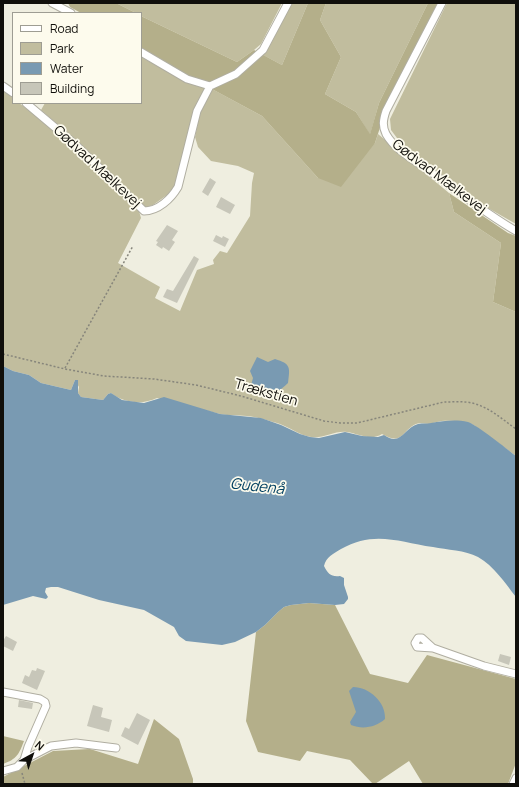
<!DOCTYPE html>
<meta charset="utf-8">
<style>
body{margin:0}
#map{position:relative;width:519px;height:787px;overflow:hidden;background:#efeee0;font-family:Manrope,sans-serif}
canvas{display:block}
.frame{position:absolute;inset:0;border:4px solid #100f0b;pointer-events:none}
.legend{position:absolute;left:12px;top:12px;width:130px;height:92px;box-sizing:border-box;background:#fdfbed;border:1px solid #9e9d93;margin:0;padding:5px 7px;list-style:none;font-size:12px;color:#100f0b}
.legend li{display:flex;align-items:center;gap:8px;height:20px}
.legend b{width:20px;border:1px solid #9e9d93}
.north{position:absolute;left:12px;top:735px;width:40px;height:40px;-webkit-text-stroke:3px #fdfbed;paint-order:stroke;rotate:40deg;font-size:11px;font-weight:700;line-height:16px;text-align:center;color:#100f0b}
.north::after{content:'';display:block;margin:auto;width:14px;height:18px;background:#100f0b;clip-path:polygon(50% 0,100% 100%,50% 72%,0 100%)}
</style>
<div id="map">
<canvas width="519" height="787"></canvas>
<div class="frame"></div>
<ul class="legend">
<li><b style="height:5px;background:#fff"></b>Road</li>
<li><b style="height:11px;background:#c1bd9e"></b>Park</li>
<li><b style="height:11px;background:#799ab2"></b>Water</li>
<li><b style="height:11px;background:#c7c6b9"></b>Building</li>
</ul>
<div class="north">N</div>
</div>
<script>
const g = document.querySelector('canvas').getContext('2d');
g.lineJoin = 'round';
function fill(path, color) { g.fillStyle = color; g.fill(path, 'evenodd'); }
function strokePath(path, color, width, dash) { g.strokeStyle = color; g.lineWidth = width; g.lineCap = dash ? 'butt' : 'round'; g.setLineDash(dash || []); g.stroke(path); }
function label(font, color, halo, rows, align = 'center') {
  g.font = font + ' Manrope,sans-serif'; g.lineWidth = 3.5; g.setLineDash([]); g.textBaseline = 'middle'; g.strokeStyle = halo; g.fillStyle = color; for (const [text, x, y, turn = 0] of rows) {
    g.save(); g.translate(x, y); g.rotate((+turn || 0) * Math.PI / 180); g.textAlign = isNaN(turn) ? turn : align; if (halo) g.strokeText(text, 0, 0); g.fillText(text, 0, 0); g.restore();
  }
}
fill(new Path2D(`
 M116,3H282L261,44L254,50L237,62L141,16V13H136Z
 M292,3H308L282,65L263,55Z
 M326,3H428L379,103L370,135L356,112L325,94L341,57L320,20Z
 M447,3H516V224L488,208L406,150L391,130L390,119Z
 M141,57L186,82L205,87L189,130L175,186L167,195L153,205L145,208L64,130L41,110L45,103H141Z
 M212,89L262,116L318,178L375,143L378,134L449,193L454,212L501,243L493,302L516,312V456L472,424C463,421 451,420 441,421C437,422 433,423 429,424C426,424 423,423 420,423C402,426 405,448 382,434C371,441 359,434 347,432C336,430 323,439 311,437C299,435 291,428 280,424C270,421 258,417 247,416C238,415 229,416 220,414L157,398C143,405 123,403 111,393L108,394L103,400L81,397L78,393L79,387L75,380L71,390L41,383L29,375L13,371L3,366V90L13,98V103H19L48,125L139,211L141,218L118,263L160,287L155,298L180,311L197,270L214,264L213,260L220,251L227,253L250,216L252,183L254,173L238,166L211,161L198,147L195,137L200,113Z`), '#c1bd9e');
fill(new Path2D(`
 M68,3H116L136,13H81L70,7Z
 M308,3H326L320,20L341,57L325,94L356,112L370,134L379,103L428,3H439L388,103L375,143L341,187L318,178L262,116L184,74L141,49V16L237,62L254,50L282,65Z
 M449,193L508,233L516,236V312L493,302L501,243L454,212Z
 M309,603L335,605L370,674L408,683L427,655L516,679V763L508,784H423L409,761L375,784H373L350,760L307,751L300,761L258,752L246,721L256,632L265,625L278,612L284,607L291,605Z
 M154,719L179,739L193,779V784H3V777L53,751L90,749L138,764Z
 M3,736L24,741C19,754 17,759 3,764Z`), '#b4af8a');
fill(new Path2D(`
 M257,357L268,362L275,359C291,364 290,367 288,383C274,396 269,398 250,389L253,378L250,371Z
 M3,366L13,371L29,375L41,383L71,390L75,380H78V393L81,397L103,400L108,394L111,393L122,400L144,403L164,397L220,414L261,418L281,425L300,434L310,437L319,438L345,432L362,436L378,437L384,435C401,447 404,428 418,424C422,423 427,424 431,423C443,421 455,419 468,422C477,425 507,449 516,456V597C505,583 494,566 478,557C465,550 447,550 433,547C399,542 374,530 341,549C333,554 326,557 324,566C328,574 331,577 340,576L344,578V585L348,597V599L344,604L335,605L309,603L291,605L284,607L278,612L265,625L256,632L235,642L222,645L186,641L179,636L174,627L144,610L99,600L58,587H51L46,588L45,592L48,597L46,599L33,596L3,605Z
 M353,687C369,687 386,702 385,719C376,727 363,730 351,725L350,722L356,712L349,691Z`), '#799ab2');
fill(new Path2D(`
 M210,178L216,182L208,196L202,192Z
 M221,197L235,205L230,214L216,207Z
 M167,225L178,231L172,240L175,242L169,251L163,247L162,249L156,245L158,242L156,241Z
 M216,235L222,238L223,236L229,239L225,247L213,241Z
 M194,256L199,259L177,303L163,297L167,289L173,291Z
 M6,636L17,642L13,651L3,646V641Z
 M500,654L511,657L509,665L498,661Z
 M37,668L45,671L37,690L22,683L25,675L29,677L32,670L36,671Z
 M19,700L33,703L32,709L18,707Z
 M93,705L103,708L101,717L112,720L109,732L87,726Z
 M137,713L150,720L138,745L121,736L125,727L129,729Z`), '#c7c6b9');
const minor = new Path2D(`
 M52,3L71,13
 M442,3L386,111C383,120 382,126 386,134C395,150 414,160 428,170C457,191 485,213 516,231
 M141,52L187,79L210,86
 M3,86L13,93
 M26,103L77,146L144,211C158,211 171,199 178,187L197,111L210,86L236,74L263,50L288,3
 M433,648L422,638H418L415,643L417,647L433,648L484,666L516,674
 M3,692L40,699L45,702L46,706L28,747L24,760
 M3,771L17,767L24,760L51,746L76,743L116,748
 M513,784L516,778`);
strokePath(minor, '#b0aea1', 9);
strokePath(new Path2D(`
 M3,354L65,369L104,376L154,379L196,385L241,396L324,421L340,423H357L444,402C453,402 463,401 472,403C489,407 502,419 516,429
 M65,368L133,246
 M22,773L25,784`), '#86857b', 1.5, [2, 2]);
strokePath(minor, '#fff', 7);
label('14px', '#100f0b', '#fdfbed', [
 ["Gødvad Mælkevej",97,167,43],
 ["Gødvad Mælkevej",439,177,37],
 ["Trækstien",266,393,16]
]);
label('italic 15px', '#003f60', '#fdfbed', [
 ["Gudenå",257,487,6]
]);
</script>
